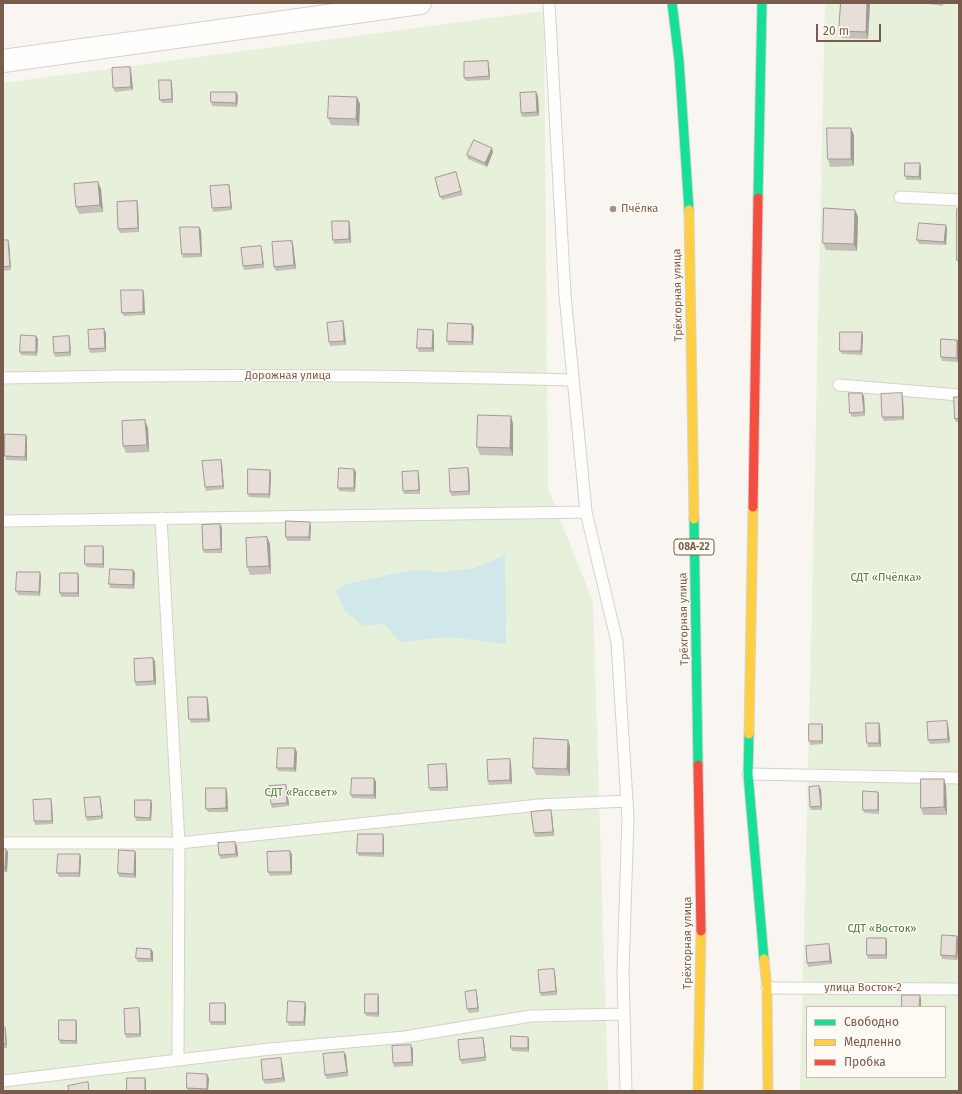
<!DOCTYPE html>
<meta charset="utf-8">
<style>
body{margin:0}
#map{position:relative;width:962px;height:1094px;overflow:hidden;background:#f9f5f0;font-family:"Fira Sans",sans-serif}
canvas{display:block}
.frame{position:absolute;inset:0;border:4px solid #7a5c4d;pointer-events:none}
.legend{position:absolute;left:806px;top:1006px;width:140px;height:72px;box-sizing:border-box;background:#fffaf3;border:1px solid #cabbb1;margin:0;padding:5px 7px;list-style:none;font-size:12px;color:#7a5c4d}
.legend li{display:flex;align-items:center;gap:8px;height:20px}
.legend b{width:20px;border:1px solid #cabbb1}
.scale{position:absolute;left:816px;top:24px;width:65px;height:18px;box-sizing:border-box;border:2px solid #7a5c4d;border-top:0;padding-left:5px;font-size:12px;line-height:14px;white-space:nowrap;color:#7a5c4d;-webkit-text-stroke:3px #fffaf3;paint-order:stroke}
</style>
<div id="map">
<canvas width="962" height="1094"></canvas>
<div class="frame"></div>
<ul class="legend">
<li><b style="height:5px;background:#16e098"></b>Свободно</li>
<li><b style="height:5px;background:#ffcf43"></b>Медленно</li>
<li><b style="height:5px;background:#f24e42"></b>Пробка</li>
</ul>
<div class="scale">20 m</div>
</div>
<script>
const g = document.querySelector('canvas').getContext('2d');
g.lineJoin = 'round';
function fill(path, color) { g.fillStyle = color; g.fill(path, 'evenodd'); }
function strokePath(path, color, width, dash) { g.strokeStyle = color; g.lineWidth = width; g.lineCap = dash ? 'butt' : 'round'; g.setLineDash(dash || []); g.stroke(path); }
function label(font, color, halo, rows, align = 'center') {
  g.font = font + ' "Fira Sans",sans-serif'; g.lineWidth = 3; g.setLineDash([]); g.textBaseline = 'middle'; g.strokeStyle = halo; g.fillStyle = color; for (const [text, x, y, turn = 0] of rows) {
    g.save(); g.translate(x, y); g.rotate((+turn || 0) * Math.PI / 180); g.textAlign = isNaN(turn) ? turn : align; if (halo) g.strokeText(text, 0, 0); g.fillText(text, 0, 0); g.restore();
  }
}
fill(new Path2D(`
 M825,3H959V1091H800L811,649ZM807,1007H945V1077H807Z
 M544,11L548,489L593,602L608,1091H3V83Z`), '#e7f0db');
fill(new Path2D(`
 M505,555L506,644L448,637L400,642L384,624L363,626L345,611L336,590L344,585L411,570L444,572L474,568Z`), '#d0e8ea');
const lane = new Path2D(`
 M549,3L565,295L586,512L617,642L628,817L623,972L626,1091
 M900,197L959,200
 M3,378C193,374 383,375 573,380
 M839,385L959,395
 M161,518L179,843L178,1060
 M3,521L586,512
 M748,774L959,778
 M3,843H179L539,805L627,801
 M767,988L959,989
 M3,1081L270,1049L405,1037L531,1016L624,1014`);
const street = new Path2D(`
 M3,61L420,3`);
const fast = new Path2D(`
 M672,3L679,60L689,210
 M758,198L762,3
 M694,519L698,765
 M749,734L748,774L764,959`);
const slow = new Path2D(`
 M689,210L694,519
 M749,734L753,507
 M764,959L767,988L768,1091
 M698,1091L701,931`);
const jam = new Path2D(`
 M753,507L758,198
 M698,765L701,931`);
strokePath(lane, '#d7d1cb', 13);
strokePath(street, '#d7d1cb', 24);
strokePath(fast, '#d9d2cb', 11);
strokePath(slow, '#d9d2cb', 11);
strokePath(jam, '#d9d2cb', 11);
strokePath(lane, '#fefefd', 11);
strokePath(street, '#fefefd', 22);
strokePath(fast, '#16e098', 9);
strokePath(slow, '#ffcf43', 9);
strokePath(jam, '#f24e42', 9);
fill(new Path2D(`
 M841,3H870L868,39L842,38L839,31Z
 M922,3H943V6Z
 M489,65L490,80L466,81L464,78Z
 M130,67L131,70L133,90L115,92L113,88Z
 M171,80L172,84L173,103H162L160,100Z
 M236,92L238,96L237,107L212,106L211,102Z
 M536,92L538,96L539,116L522,117L521,113Z
 M357,97L360,104L359,126L331,125L328,118Z
 M854,135V166L830,167L828,159Z
 M493,152L487,167L468,159L467,155Z
 M921,167V180H906L905,176Z
 M456,172L463,195L442,200L435,178Z
 M98,182L101,189L103,212L79,214L76,207Z
 M229,185L230,189L232,210L213,212L212,208Z
 M137,201L138,205L139,232L120,233L118,229Z
 M959,209V266L957,260Z
 M855,210L858,217L857,251L826,250L823,243Z
 M349,221L350,225L351,243L334,244L333,240Z
 M946,225L947,229L946,245L919,244L917,240Z
 M201,230L202,257L183,258L182,254Z
 M3,240H8L9,243L11,270L3,271Z
 M292,241L293,244L296,269L276,271L274,267Z
 M261,246L262,250L264,268L244,270L243,266Z
 M143,290L144,293L145,315L124,316L122,313Z
 M343,321L344,325L346,345L330,346L329,342Z
 M472,324L474,327L473,345H448L447,341Z
 M104,329L106,333V352L90,353L89,349Z
 M433,330L434,334V352H419L417,348Z
 M862,332L863,336L862,355L842,354L840,351Z
 M69,336L70,340L71,356L55,357L54,353Z
 M38,339L37,356L21,355L20,352Z
 M959,343L958,362L942,361L941,357Z
 M864,396L865,416L852,417L850,413Z
 M903,397L904,420L884,421L882,417Z
 M959,397V422H956L955,419Z
 M511,416L513,424V456L480,455L477,447Z
 M148,428L149,452L126,453L123,446Z
 M27,438V461L6,460L5,456Z
 M221,460L222,463L224,489L206,491L205,487Z
 M270,470L271,474L270,498L249,497L248,494Z
 M469,471L470,495L452,496L450,492Z
 M356,472L355,492L339,491L338,488Z
 M419,475L420,494H404L403,491Z
 M220,524L222,528V553H204L203,550Z
 M311,526L310,541H287L286,537Z
 M267,537L270,544L271,574L250,575L247,567Z
 M104,550V568L86,567L85,564Z
 M135,573L134,589L110,588L109,584Z
 M41,576L40,596L18,595L16,591Z
 M79,577V597H61L60,593Z
 M155,661L156,685L136,686L135,682Z
 M208,700L210,722L191,723L189,719Z
 M822,724L823,728V744L810,745L809,741Z
 M948,724L950,743L930,744L928,740Z
 M880,726L881,747H868L867,743Z
 M568,740L570,747V776L536,775L533,768Z
 M297,752L296,772L278,771L277,768Z
 M510,759L511,763L512,784L489,785L488,781Z
 M447,768L448,791H430L429,788Z
 M374,778L376,782V799L352,798L351,795Z
 M944,779L946,786L947,815H923L921,808Z
 M286,785L287,789L289,806L272,808L271,804Z
 M819,786L821,790L822,810H811L810,807Z
 M227,791L228,812H208L206,809Z
 M878,792L879,795V814L864,813L863,810Z
 M100,797L101,801L103,819L87,821L86,817Z
 M151,800L152,804L151,821H136L135,817Z
 M52,803L53,824L35,825L34,821Z
 M552,814L554,836L535,837L534,833Z
 M384,838V857L359,856L357,853Z
 M237,846L238,857L221,859L219,855Z
 M3,849L8,852L7,872H3Z
 M135,851L136,854V878L119,877L118,873Z
 M290,851L292,855V875L270,876L268,872Z
 M81,857L80,877H59L57,873Z
 M957,936L959,940L957,960L942,959L941,955Z
 M886,938L887,942V959H868L867,955Z
 M830,948L832,964L808,967L807,963Z
 M151,949L153,952V962H138L136,958Z
 M555,973L557,995L541,996L540,993Z
 M477,994L479,1012L469,1013L467,1009Z
 M379,997V1017L366,1016L365,1013Z
 M225,1003L226,1006V1025H211L210,1022Z
 M306,1006L305,1026H289L287,1022Z
 M140,1012L141,1037L126,1038L125,1034Z
 M77,1024V1044H60L59,1040Z
 M3,1027L6,1031L7,1048H3Z
 M528,1037L529,1040V1052L512,1051L511,1048Z
 M483,1038L484,1042L486,1061L462,1064L460,1060Z
 M413,1049V1066L394,1067L393,1063Z
 M346,1055L348,1076L327,1079L325,1075Z
 M282,1062L285,1082L265,1084L263,1080Z
 M209,1078L208,1091H188L187,1088Z`), '#c6bfb9');
fill(new Path2D(`
 M867,3H870L868,39L866,32Z
 M488,61L489,65L490,80L489,76Z
 M130,67L131,70L133,90L131,87Z
 M171,80L172,84L173,103L172,99Z
 M236,92L238,96L237,107L236,103Z
 M536,92L538,96L539,116L537,112Z
 M357,97L360,104L359,126L356,119Z
 M851,128L854,135V166L851,159Z
 M492,148L493,152L487,167L485,163Z
 M920,163L921,167V180L919,177Z
 M98,182L101,189L103,212L100,205Z
 M229,185L230,189L232,210L231,207Z
 M137,201L138,205L139,232L138,228Z
 M855,210L858,217L857,251L854,244Z
 M349,221L350,225L351,243L349,239Z
 M946,225L947,229L946,245L944,242Z
 M199,227L201,230L202,257L201,254Z
 M8,240L9,243L11,270L10,266Z
 M292,241L293,244L296,269L294,265Z
 M261,246L262,250L264,268L263,264Z
 M143,290L144,293L145,315L143,312Z
 M343,321L344,325L346,345L344,341Z
 M472,324L474,327L473,345L472,342Z
 M104,329L106,333V352L105,348Z
 M433,330L434,334V352L432,348Z
 M862,332L863,336L862,355L861,351Z
 M36,336L38,339L37,356L36,352Z
 M69,336L70,340L71,356L70,352Z
 M957,340L959,343L958,362L957,358Z
 M862,393L864,396L865,416L864,412Z
 M902,393L903,397L904,420L903,417Z
 M511,416L513,424V456L510,448Z
 M145,420L148,428L149,452L147,445Z
 M26,435L27,438V461L25,457Z
 M221,460L222,463L224,489L223,486Z
 M468,468L469,471L470,495L469,491Z
 M354,469L356,472L355,492L354,488Z
 M270,470L271,474L270,498L269,494Z
 M418,471L419,475L420,494L419,490Z
 M310,522L311,526L310,541L309,537Z
 M220,524L222,528V553L221,549Z
 M267,537L270,544L271,574L269,566Z
 M103,546L104,550V568L103,564Z
 M133,570L135,573L134,589L133,585Z
 M40,572L41,576L40,596L39,592Z
 M78,573L79,577V597L78,593Z
 M153,658L155,661L156,685L154,681Z
 M207,697L208,700L210,722L208,719Z
 M947,721L948,724L950,743L948,739Z
 M879,723L880,726L881,747L879,743Z
 M822,724L823,728V744L822,741Z
 M568,740L570,747V776L567,769Z
 M295,748L297,752L296,772L294,768Z
 M510,759L511,763L512,784L510,780Z
 M446,764L447,768L448,791L447,787Z
 M374,778L376,782V799L374,795Z
 M944,779L946,786L947,815L944,807Z
 M286,785L287,789L289,806L287,803Z
 M819,786L821,790L822,810L821,806Z
 M226,788L227,791L228,812L226,808Z
 M878,792L879,795V814L878,810Z
 M100,797L101,801L103,819L102,816Z
 M51,799L52,803L53,824L52,821Z
 M151,800L152,804L151,821L150,818Z
 M551,810L552,814L554,836L553,832Z
 M383,834L384,838V857L383,853Z
 M235,842L237,846L238,857L236,854Z
 M6,849L8,852L7,872L5,868Z
 M135,851L136,854V878L134,874Z
 M290,851L292,855V875L291,872Z
 M80,854L81,857L80,877L79,873Z
 M957,936L959,940L957,960L956,956Z
 M886,938L887,942V959L886,955Z
 M829,944L830,948L832,964L830,961Z
 M151,949L153,952V962L151,959Z
 M554,969L555,973L557,995L556,991Z
 M476,990L477,994L479,1012L478,1008Z
 M378,994L379,997V1017L378,1013Z
 M920,995L921,999V1007H919Z
 M305,1002L306,1006L305,1026L304,1022Z
 M225,1003L226,1006V1025L225,1022Z
 M139,1008L140,1012L141,1037L140,1034Z
 M76,1020L77,1024V1044L76,1041Z
 M5,1027L6,1031L7,1048L6,1044Z
 M528,1037L529,1040V1052L528,1048Z
 M483,1038L484,1042L486,1061L485,1057Z
 M411,1045L413,1049V1066L412,1062Z
 M344,1052L346,1055L348,1076L347,1072Z
 M281,1058L282,1062L285,1082L283,1078Z
 M207,1074L209,1078L208,1091H207Z
 M145,1078L146,1081V1091H145Z`), '#a19b96');
const building = new Path2D(`
 M841,3H867L866,32L839,31Z
 M488,61L489,76L464,78V62Z
 M130,67L131,87L113,88L112,68Z
 M159,80H171L172,99L160,100Z
 M211,92H236V103L211,102Z
 M536,92L537,112L521,113L520,93Z
 M329,96L357,97L356,119L328,118Z
 M827,128H851V159H828Z
 M474,140L492,148L485,163L467,155Z
 M905,163H920L919,177L905,176Z
 M456,172L461,191L440,197L435,178Z
 M98,182L100,205L76,207L74,184Z
 M229,185L231,207L212,208L210,186Z
 M137,201L138,228L118,229L117,202Z
 M824,208L855,210L854,244L823,243Z
 M957,209H959V260H957Z
 M332,221H349V239L333,240Z
 M919,223L946,225L944,242L917,240Z
 M180,227H199L201,254H182Z
 M3,240H8L10,266L3,267Z
 M292,241L294,265L274,267L272,242Z
 M261,246L263,264L243,266L241,248Z
 M121,290H143V312L122,313Z
 M343,321L344,341L329,342L327,323Z
 M448,323L472,324V342L447,341Z
 M104,329L105,348L89,349L88,330Z
 M418,329L433,330L432,348H417Z
 M840,332H862L861,351H840Z
 M21,335L36,336V352H20Z
 M69,336L70,352L54,353L53,337Z
 M941,339L957,340V358L941,357Z
 M849,393H862L864,412L850,413Z
 M902,393L903,417H882L881,394Z
 M954,397H959V418L955,419Z
 M478,415L511,416L510,448L477,447Z
 M145,420L147,445L123,446L122,421Z
 M5,434L26,435L25,457L5,456Z
 M221,460L223,486L205,487L202,461Z
 M339,468L354,469V488H338Z
 M468,468L469,491L450,492L449,469Z
 M248,469L270,470L269,494H248Z
 M418,471L419,490L403,491L402,472Z
 M286,521L310,522L309,537H286Z
 M220,524L221,549L203,550L202,525Z
 M267,537L269,566L247,567L246,538Z
 M85,546H103V564H85Z
 M110,569L133,570V585L109,584Z
 M17,572H40L39,592L16,591Z
 M60,573H78V593H60Z
 M153,658L154,681L135,682L134,659Z
 M188,697H207L208,719H189Z
 M947,721L948,739L928,740L927,722Z
 M866,723H879V743H867Z
 M809,724H822V741H809Z
 M534,738L568,740L567,769L533,768Z
 M278,748H295L294,768H277Z
 M510,759V780L488,781L487,760Z
 M446,764L447,787L429,788L428,765Z
 M352,778H374V795H351Z
 M921,779H944V807L921,808Z
 M286,785L287,803L271,804L269,786Z
 M819,786L821,806L810,807L809,787Z
 M206,788H226V808L206,809Z
 M863,791L878,792V810H863Z
 M100,797L102,816L86,817L84,798Z
 M51,799L52,821H34L33,800Z
 M135,800H151L150,818L135,817Z
 M551,810L553,832L534,833L531,812Z
 M358,834H383V853H357Z
 M235,842L236,854L219,855L218,843Z
 M3,849H6L5,868H3Z
 M119,850L135,851L134,874L118,873Z
 M290,851L291,872H268L267,852Z
 M58,854H80L79,873H57Z
 M942,935L957,936L956,956L941,955Z
 M867,938H886V955H867Z
 M829,944L830,961L807,963L806,946Z
 M137,948L151,949V959L136,958Z
 M554,969L556,991L540,993L538,970Z
 M476,990L478,1008L467,1009L465,992Z
 M365,994H378V1013H365Z
 M902,995H920L919,1007H902Z
 M288,1001L305,1002L304,1022H287Z
 M210,1003H225V1022H210Z
 M139,1008L140,1034H125L124,1009Z
 M59,1020H76V1041L59,1040Z
 M3,1027H5L6,1044H3Z
 M511,1036L528,1037V1048H511Z
 M483,1038L485,1057L460,1060L458,1040Z
 M411,1045L412,1062L393,1063L392,1046Z
 M344,1052L347,1072L325,1075L323,1054Z
 M281,1058L283,1078L263,1080L261,1060Z
 M187,1073L207,1074V1089L187,1088Z
 M127,1078H145V1091H127Z
 M88,1082L89,1091H69L68,1086Z`);
fill(building, '#e6ded7');
strokePath(building, '#a19b96', 1);
for (const [x, y, r, color] of [
 [613,209,4,"#a69286"]
]) { const dot = new Path2D(); dot.arc(x, y, r, 0, 2 * Math.PI); g.fillStyle = color; g.fill(dot); strokePath(dot, '#fffaf3', 1.5); }
for (const [x, y, w] of [
 [694,547,40]
]) { const box = new Path2D(); box.roundRect(x - w / 2, y - 8, w, 16, 3); g.fillStyle = '#fffaf3'; g.fill(box); strokePath(box, '#7a5c4d', 1); }
label('bold 10px', '#7a5c4d', null, [
 ["08А-22",694,547]
]);
label('11px', '#7a5c4d', '#fffaf3', [
 ["Пчёлка",621,209]
], 'left');
label('11px', '#7a5c4d', '#fffaf3', [
 ["Трёхгорная улица",678,295,-91],
 ["Дорожная улица",288,376],
 ["Трёхгорная улица",684,619,-91],
 ["Трёхгорная улица",688,943,-90],
 ["улица Восток-2",863,988]
]);
label('11px', '#537a41', '#fffaf3', [
 ["СДТ «Пчёлка»",886,578],
 ["СДТ «Рассвет»",301,793],
 ["СДТ «Восток»",882,929]
]);
</script>
